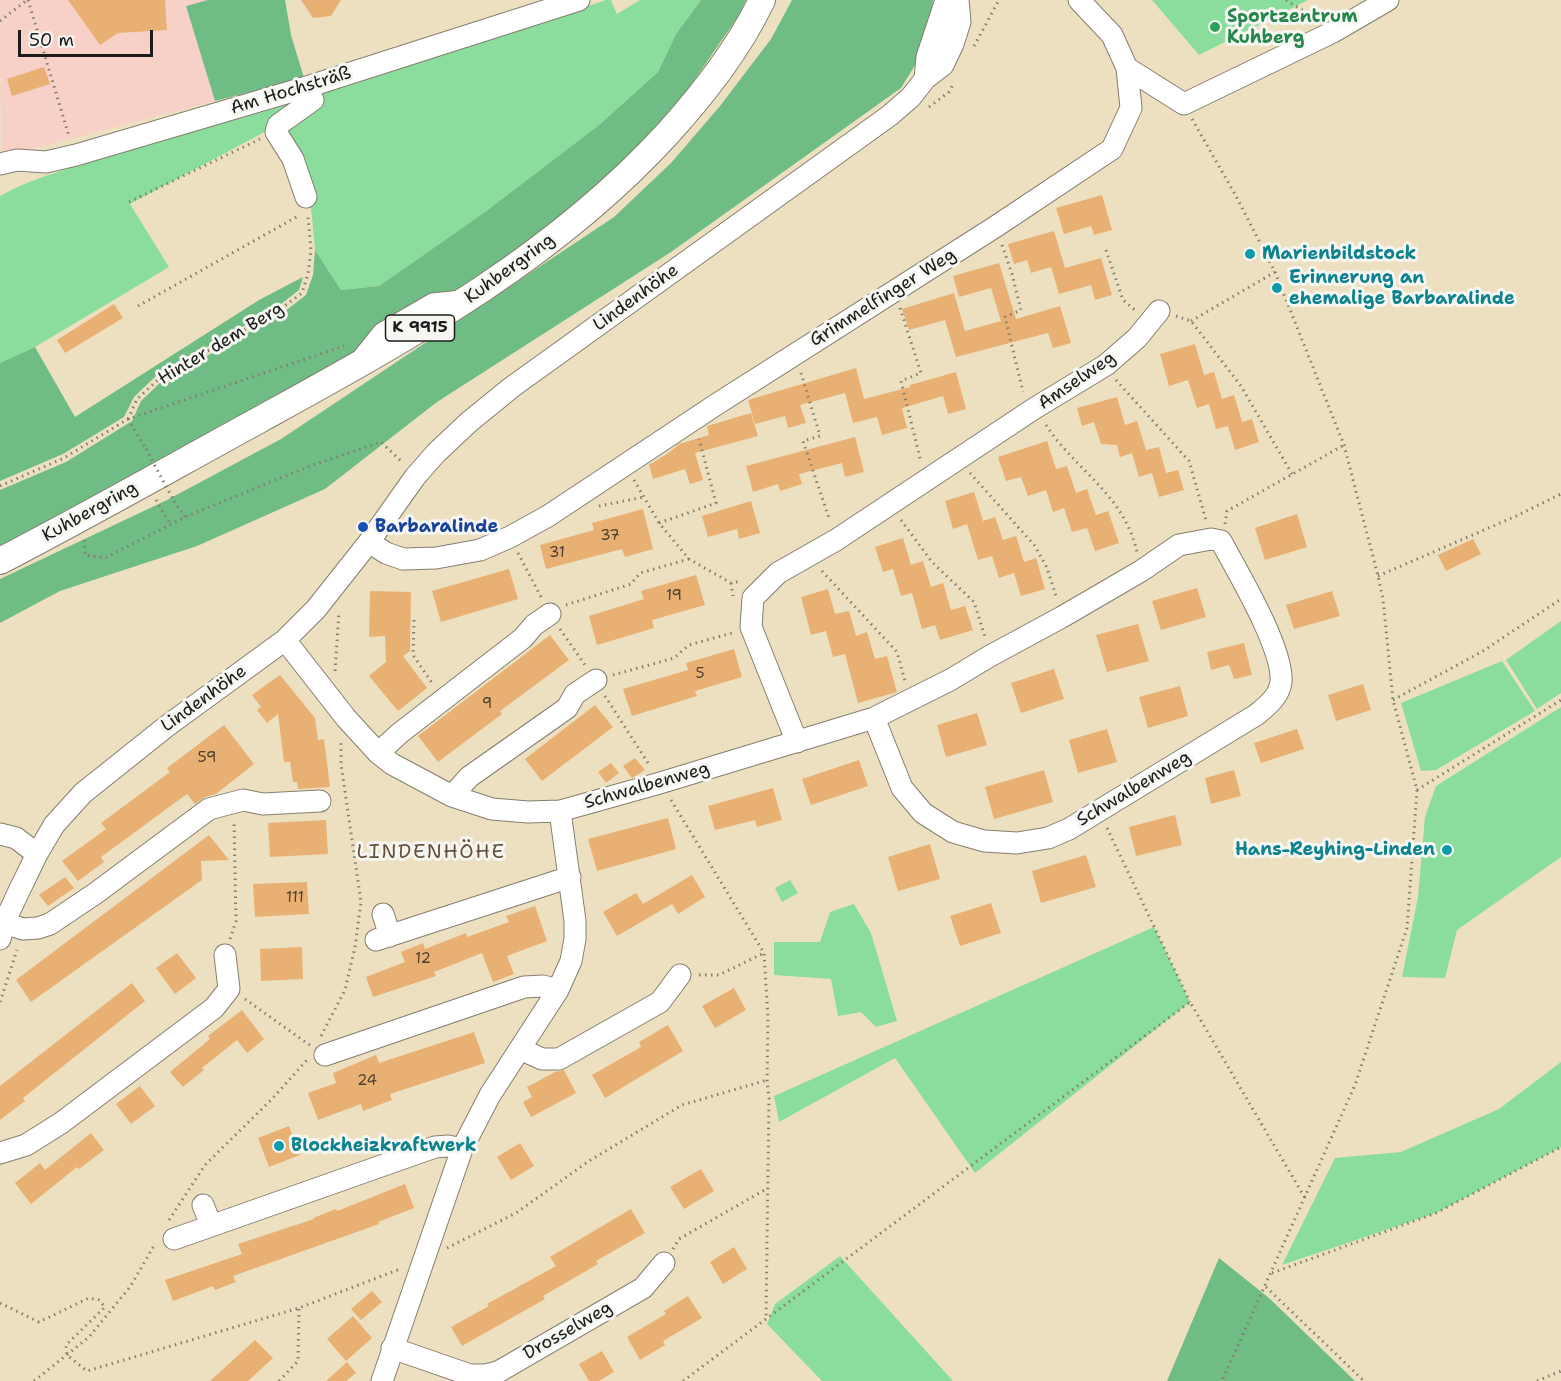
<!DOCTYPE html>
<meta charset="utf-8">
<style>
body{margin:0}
#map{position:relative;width:1561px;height:1381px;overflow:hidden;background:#ede0c1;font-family:"Shantell Sans",sans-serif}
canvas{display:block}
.scale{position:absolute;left:18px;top:30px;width:135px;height:27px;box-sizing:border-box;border:3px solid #1c1c1c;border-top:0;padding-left:8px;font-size:18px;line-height:21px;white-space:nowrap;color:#1c1c1c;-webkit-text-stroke:4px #f6f6f2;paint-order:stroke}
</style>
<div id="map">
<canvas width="1561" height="1381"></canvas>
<div class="scale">50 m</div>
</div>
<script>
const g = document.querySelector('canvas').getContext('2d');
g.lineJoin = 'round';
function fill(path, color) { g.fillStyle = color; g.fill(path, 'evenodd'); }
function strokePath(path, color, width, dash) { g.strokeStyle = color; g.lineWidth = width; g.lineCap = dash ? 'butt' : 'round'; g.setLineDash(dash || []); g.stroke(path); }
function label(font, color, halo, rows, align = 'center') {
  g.font = font + ' "Shantell Sans",sans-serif'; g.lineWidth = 6; g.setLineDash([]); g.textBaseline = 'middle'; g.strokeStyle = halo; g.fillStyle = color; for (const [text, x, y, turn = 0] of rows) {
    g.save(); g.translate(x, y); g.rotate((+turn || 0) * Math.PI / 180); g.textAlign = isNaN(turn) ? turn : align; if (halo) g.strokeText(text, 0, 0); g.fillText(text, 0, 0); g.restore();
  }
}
fill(new Path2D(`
 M0,0H208L187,7L215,101L1,157Z`), '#f7d1c8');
fill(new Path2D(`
 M606,0H611L617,14L640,0H701L676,34L658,72L599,125L485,212L379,286L341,290L315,250L310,196L282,128L314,95L482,42Z
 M1152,0H1308L1199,55Z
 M306,94L272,128L130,204L169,267L35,347L0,363V196C36,176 70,169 108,156C174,134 240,113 306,94Z
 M1561,621V693L1537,709L1506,660Z
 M1502,661L1535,711L1436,770L1421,771L1401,703Z
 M1561,707V857L1457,930L1445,978L1402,977L1418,897L1425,817L1436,786Z
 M790,880L798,893L782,902L775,888Z
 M854,904L871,933L897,1021L876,1027L861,1012L838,1016L831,979L774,975V942H820L830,912Z
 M1154,927L1190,1002L975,1173L895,1058L779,1122L774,1096Z
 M1561,1062V1147L1436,1213L1282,1265L1335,1158L1401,1152L1499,1109Z
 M840,1256L953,1381H822L767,1324L775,1304Z`), '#8bdd9e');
fill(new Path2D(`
 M208,0H285L291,35L304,78L215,101L186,6Z
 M701,0H746L739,15L676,107L585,199L487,273L301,384L0,548V490L66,462L132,421L141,401L162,381L280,315L306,295L313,275L315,250L341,290L379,286L485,212L599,125L658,72L676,34Z
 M792,0H933L928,34L917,62L901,88L671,252L437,402L325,489L197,546L60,591L0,623V579L167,500L281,439L614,217L671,163L720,106L771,39Z
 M303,277L299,290L276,308L157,375L134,397L124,417L63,454L0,481V363L35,347L75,417L259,300Z
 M1219,1258L1269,1298L1355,1381H1167Z`), '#70bc85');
fill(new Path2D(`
 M68,0H165L167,30L118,33L100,45Z
 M301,0H341L331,16L313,18Z
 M44,67L50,84L12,96L7,79Z
 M1102,195L1112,230L1094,235L1091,226L1064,234L1056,208Z
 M1054,231L1065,268L1101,258L1112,295L1095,300L1091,285L1059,294L1051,267L1031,273L1027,260L1014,264L1008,244Z
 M999,263L1016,319L1060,306L1071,343L1053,348L1048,333L956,357L945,320L909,330L902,309L954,293L965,331L1001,321L991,288L959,297L953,276Z
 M114,304L123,318L65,353L57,340Z
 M1195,344L1204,375L1214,372L1222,399L1234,395L1242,422L1252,419L1259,442L1235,450L1228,426L1216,429L1209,404L1197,408L1188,380L1169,386L1160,354Z
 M856,368L864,399L910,387V385L956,372L966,409L948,414L943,396L902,408L907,428L882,435L877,417L853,423L845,393L800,405L806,423L788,428L785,416L755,424L748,400Z
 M1117,397L1125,425L1137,421L1146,450L1159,447L1166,473L1178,470L1184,490L1159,497L1152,473L1139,477L1132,453L1120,457L1117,445L1101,444L1094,422L1082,426L1077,408Z
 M751,413L758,436L695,453L703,480L690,484L685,469L653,479L649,465L670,452L679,444L709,435L707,426Z
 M855,437L864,472L845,477L842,463L799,474L802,484L780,491L778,484L753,492L746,466Z
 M1047,441L1056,469L1067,466L1076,493L1087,489L1096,515L1108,511L1119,543L1095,551L1087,528L1072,532L1064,508L1053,512L1046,490L1028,496L1021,477L1006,481L998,457Z
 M974,492L983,521L995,517L1003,540L1016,536L1024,562L1036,558L1045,589L1021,596L1014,573L999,578L992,556L978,560L967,524L953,529L945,501Z
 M751,501L760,533L739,539L737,529L708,537L702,516Z
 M643,509L653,549L625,557L622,549L546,569L540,545L594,530L592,523Z
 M1297,514L1307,547L1265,560L1255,528Z
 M903,538L911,565L923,561L931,587L943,583L951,610L965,606L973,630L940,640L935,625L922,629L912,593L901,596L893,569L883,572L875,547Z
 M1473,539L1481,554L1446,571L1438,555Z
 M509,569L518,599L441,622L432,591Z
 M696,575L705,605L652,620L654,628L597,645L589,616L644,599L641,591Z
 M1197,588L1206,617L1161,630L1152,601Z
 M828,589L835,614L849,611L856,636L867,632L875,659L887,656L897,692L858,703L845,654L833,657L826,631L811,635L801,597Z
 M370,591L411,592L410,651L403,656L427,688L398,711L369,676L386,662L385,636L369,637Z
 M1332,591L1340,616L1294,629L1286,605Z
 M1138,624L1149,661L1107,672L1096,635Z
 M550,635L569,660L500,711L502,714L438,762L418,736Z
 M1244,643L1252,675L1234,679L1229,665L1211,670L1207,652Z
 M734,649L742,677L695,691L697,696L632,716L623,689L688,670L686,663Z
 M1054,669L1064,699L1021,713L1011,683Z
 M280,675L315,718L318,740L324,739L330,787L298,789L297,782H293L290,762H284L278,714L267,723L257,710L261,707L252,695Z
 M1363,684L1371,710L1336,721L1328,695Z
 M1180,686L1188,716L1148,728L1139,697Z
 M595,705L613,727L542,781L525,759Z
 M977,713L987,745L946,757L937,725Z
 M224,725L254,764L216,794L205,797L195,804L187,794L101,857L104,862L78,881L62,861L106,829L101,823L170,772L167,768Z
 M1107,729L1117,762L1078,773L1069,740Z
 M1297,729L1304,749L1261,763L1254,743Z
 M635,758L645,770L632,778L623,766Z
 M859,760L868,786L811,805L802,779Z
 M611,763L619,773L606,783L598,772Z
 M1044,770L1053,802L994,819L985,787Z
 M1234,770L1241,796L1211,804L1205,778Z
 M773,788L782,820L757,827L755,820L715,830L708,806Z
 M1175,815L1182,845L1136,856L1129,827Z
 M668,818L676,849L597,871L588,839Z
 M326,820L328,854L270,857L268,823Z
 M209,835L229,860L201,861L202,880L31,1002L16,980Z
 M930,844L940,879L898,891L888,857Z
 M1086,855L1096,887L1041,903L1032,871Z
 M692,875L705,897L678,914L672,904L617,936L603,912L636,893L643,904Z
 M65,877L74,888L48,906L39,895Z
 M307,882L309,914L255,917L253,884Z
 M991,903L1001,933L960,946L950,916Z
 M535,906L547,941L507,956L514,974L493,982L482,953L434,972L436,976L373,997L366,977L405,962L401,952L423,943L425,949L466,933L467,937L509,922L506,916Z
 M302,947L303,979L261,981L260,949Z
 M177,953L196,978L175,994L156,968Z
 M132,983L145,1001L23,1098L25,1101L0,1120V1086Z
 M734,988L746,1010L715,1028L702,1006Z
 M242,1010L264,1039L247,1053L237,1040L202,1068L204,1070L183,1087L170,1072L210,1039L208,1036Z
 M668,1025L683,1051L605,1098L592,1075L641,1047L639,1042Z
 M474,1032L485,1063L390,1094L392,1100L363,1111L361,1104L318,1120L308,1093L336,1083L333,1073L376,1055L379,1063Z
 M564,1070L576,1093L531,1117L523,1102L532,1097L527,1087L555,1072Z
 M140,1086L155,1106L131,1124L116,1104Z
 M289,1126L300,1155L269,1167L258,1138Z
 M91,1133L104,1150L79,1169L77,1167L31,1204L15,1183L40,1163L45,1170Z
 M520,1143L534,1166L511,1180L497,1157Z
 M701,1169L714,1191L684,1209L670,1187Z
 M405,1184L414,1208L378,1222L379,1224L233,1276L236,1282L215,1290L213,1286L173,1301L165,1280L242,1254L238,1244L314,1219L313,1218L336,1209L337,1211Z
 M631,1209L645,1233L596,1261L598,1264L543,1296L545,1299L462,1346L451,1327L489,1306L487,1304L556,1266L550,1257Z
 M734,1247L747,1269L723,1284L710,1262Z
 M372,1291L382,1302L361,1320L351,1309Z
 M688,1296L702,1318L663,1341L665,1345L640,1360L627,1337L666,1314L664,1311Z
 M353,1316L372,1338L346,1361L327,1339Z
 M255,1340L273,1358L248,1381H210Z
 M602,1351L614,1372L599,1381H589L579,1364Z
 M347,1362L356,1373L346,1381H326Z`), '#e9b073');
const minor = new Path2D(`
 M1127,68L1184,104L1333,32L1388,0
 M925,79L927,57L946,0
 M306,87L313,100L278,125L276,132L293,159L306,197
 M0,164L17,160L46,162L76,155L310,86L579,0
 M363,358L383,333L433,304L462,301
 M369,542L386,553L403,559L436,558L480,550L510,537L548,516L717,404L995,227L1112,149L1131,108L1127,68L1112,35L1079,0
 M285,640L346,718L378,753L392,764L452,796L492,809L528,812L560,811L660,783L874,718L950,680L990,656L1062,617L1141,571L1179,545L1211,539L1221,541C1237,571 1284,649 1281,682C1279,697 1267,706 1256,715L1069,829L1048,838L1017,843L984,841L953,832L923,813L902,788L874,718
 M797,742L751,627L753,598L778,573L836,540L1035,408L1106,365L1137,338L1159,311
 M378,753L400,733L523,638L534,625L550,614
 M452,796L469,777L567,708L575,694L596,680
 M0,834L16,838L37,854
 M383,914L390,936
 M4,923L23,929L38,928L50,924L96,893L209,809L243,800L263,804L320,801
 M0,939L4,923L18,893L37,854L54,825L83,793L167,726L285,640L316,609L369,542L415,477L436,453L469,422L512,387L889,116L911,97L925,79L943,65L953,44L960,22L958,0
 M376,940L570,877
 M520,1049L542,1059H559L660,1002L680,975
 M325,1055L524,987L543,986L558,990
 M0,1153L26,1145L61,1123L214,1008L229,989L225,955
 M203,1205L211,1225
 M174,1239L435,1147L448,1146L462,1149
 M392,1348L470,1375H485L498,1372L643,1288L664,1263
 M382,1381L462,1149L490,1095L558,990L571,961L575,939V921L560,811`);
const major = new Path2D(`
 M0,561C87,516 173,467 259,420C407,338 552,260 668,133C704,93 738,50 762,0`);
strokePath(minor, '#847e6e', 23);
strokePath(major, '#847e6e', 28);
strokePath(new Path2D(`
 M28,0L69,136
 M1286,0L1315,18
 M0,21L27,0
 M974,46L999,0
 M929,107L949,92L954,83
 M1192,119L1236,196L1275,272L1344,445L1378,576L1383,599L1393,700L1417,790L1407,928L1355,1085L1222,1381
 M129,202L260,139
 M1002,245L1012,274L1021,310L1005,317L1023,392
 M1106,250L1123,300L1136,311
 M138,306L300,215
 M900,308L921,373L901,381L921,462
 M1176,316L1191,321L1241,386L1292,474
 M1191,321L1275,272
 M801,373L820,436L803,441L830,521
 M1116,380L1189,461L1206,520
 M128,419L137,399L160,378L278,311L302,293L308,274L311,250L308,216
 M128,419L146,449
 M1046,425C1075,470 1124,494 1137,552
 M970,473L1035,546L1047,568L1057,599
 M634,480L659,523L689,559L731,583L741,581
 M0,486L64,458L128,419L344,346
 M156,500L170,524
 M174,501L185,517
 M599,506L644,497
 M901,520L932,562L974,602L985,637
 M659,523L716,503L699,439
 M1225,524L1227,511L1344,445
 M84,540L85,555L105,558L185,517L310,466L381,442L403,463
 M518,553L541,597
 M822,571L897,652L905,681
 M1378,576L1514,517L1561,494
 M731,583L733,596
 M566,605L631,584L640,573L689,559
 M414,620L413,655L432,683
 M560,629L585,665
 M335,671L339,612
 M613,675L674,658L689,645L732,633
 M605,696L650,766
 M1393,700L1483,651L1561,599
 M1417,790L1561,700
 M671,800L764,953L768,1017L767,1080L769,1098L766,1318
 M1107,828L1190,1002
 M230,939L236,921L234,820
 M699,975H719L764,953
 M245,999L311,1046
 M0,1002L17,950
 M321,1036L345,990L355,947L361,902L341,764V740
 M169,1220L205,1165L272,1099L307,1060
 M447,1248L516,1213L589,1161L682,1105L767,1080
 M673,1249L679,1239L768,1188
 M1272,1273L1436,1213L1561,1147
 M1266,1287L1364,1381
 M0,1303L39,1322L89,1298L99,1300L105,1307L66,1345L67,1355L87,1371L299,1308L400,1269
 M34,1381L89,1337L130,1287L155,1244
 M279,1381L298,1361L299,1308
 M683,1381L1190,1002L1305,1198
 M1537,1381L1561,1371`), '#847e6e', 3, [1.5, 4.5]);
strokePath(minor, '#fff', 21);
strokePath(major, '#fff', 26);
strokePath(new Path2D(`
 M146,449L174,501`), '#847e6e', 3, [1.5, 4.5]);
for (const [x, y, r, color] of [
 [1215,27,6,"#2e9e5b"],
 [1250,254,6,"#0f9aa8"],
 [1277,288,6,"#0f9aa8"],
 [363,527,6,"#1a4fb4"],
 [1447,850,6,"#0f9aa8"],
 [279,1146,6,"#0f9aa8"]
]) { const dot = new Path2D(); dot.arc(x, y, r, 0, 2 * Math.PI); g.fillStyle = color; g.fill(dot); strokePath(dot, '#f6f6f2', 2); }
label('15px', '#4f4132', null, [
 ["37",610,536],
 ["31",557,553],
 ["19",674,596],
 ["5",700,674],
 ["9",487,704],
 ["59",207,758],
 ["111",295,898],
 ["12",423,959],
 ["24",367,1081]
]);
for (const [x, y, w] of [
 [420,328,69]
]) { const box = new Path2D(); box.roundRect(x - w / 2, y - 13, w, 26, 4.5); g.fillStyle = '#f6f6f2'; g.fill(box); strokePath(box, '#1c1c1c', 1.5); }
label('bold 16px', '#1c1c1c', null, [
 ["K 9915",420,328]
]);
label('bold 18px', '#27864d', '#f6f6f2', [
 ["Sportzentrum",1227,17],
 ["Kuhberg",1227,38]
], 'left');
label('18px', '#1c1c1c', '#f6f6f2', [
 ["Am Hochsträß",291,91,-17],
 ["Kuhbergring",510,269,-36],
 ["Lindenhöhe",636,298,-36],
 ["Grimmelfinger Weg",883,298,-32],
 ["Hinter dem Berg",221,344,-31],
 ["Amselweg",1077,381,-34],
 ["Kuhbergring",90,512,-29],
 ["Lindenhöhe",204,699,-36],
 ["Schwalbenweg",647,786,-16],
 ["Schwalbenweg",1134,789,-31],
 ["Drosselweg",568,1331,-30]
]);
label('bold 18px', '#0d838f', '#f6f6f2', [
 ["Marienbildstock",1262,254],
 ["Erinnerung an",1289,278],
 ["ehemalige Barbaralinde",1289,299],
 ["Hans-Reyhing-Linden",1435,850,"right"],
 ["Blockheizkraftwerk",291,1146]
], 'left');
label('bold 18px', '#164399', '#f6f6f2', [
 ["Barbaralinde",375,527]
], 'left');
g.letterSpacing = '1.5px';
label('20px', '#64503a', '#f6f6f2', [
 ["LINDENHÖHE",431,853]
]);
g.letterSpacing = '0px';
</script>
